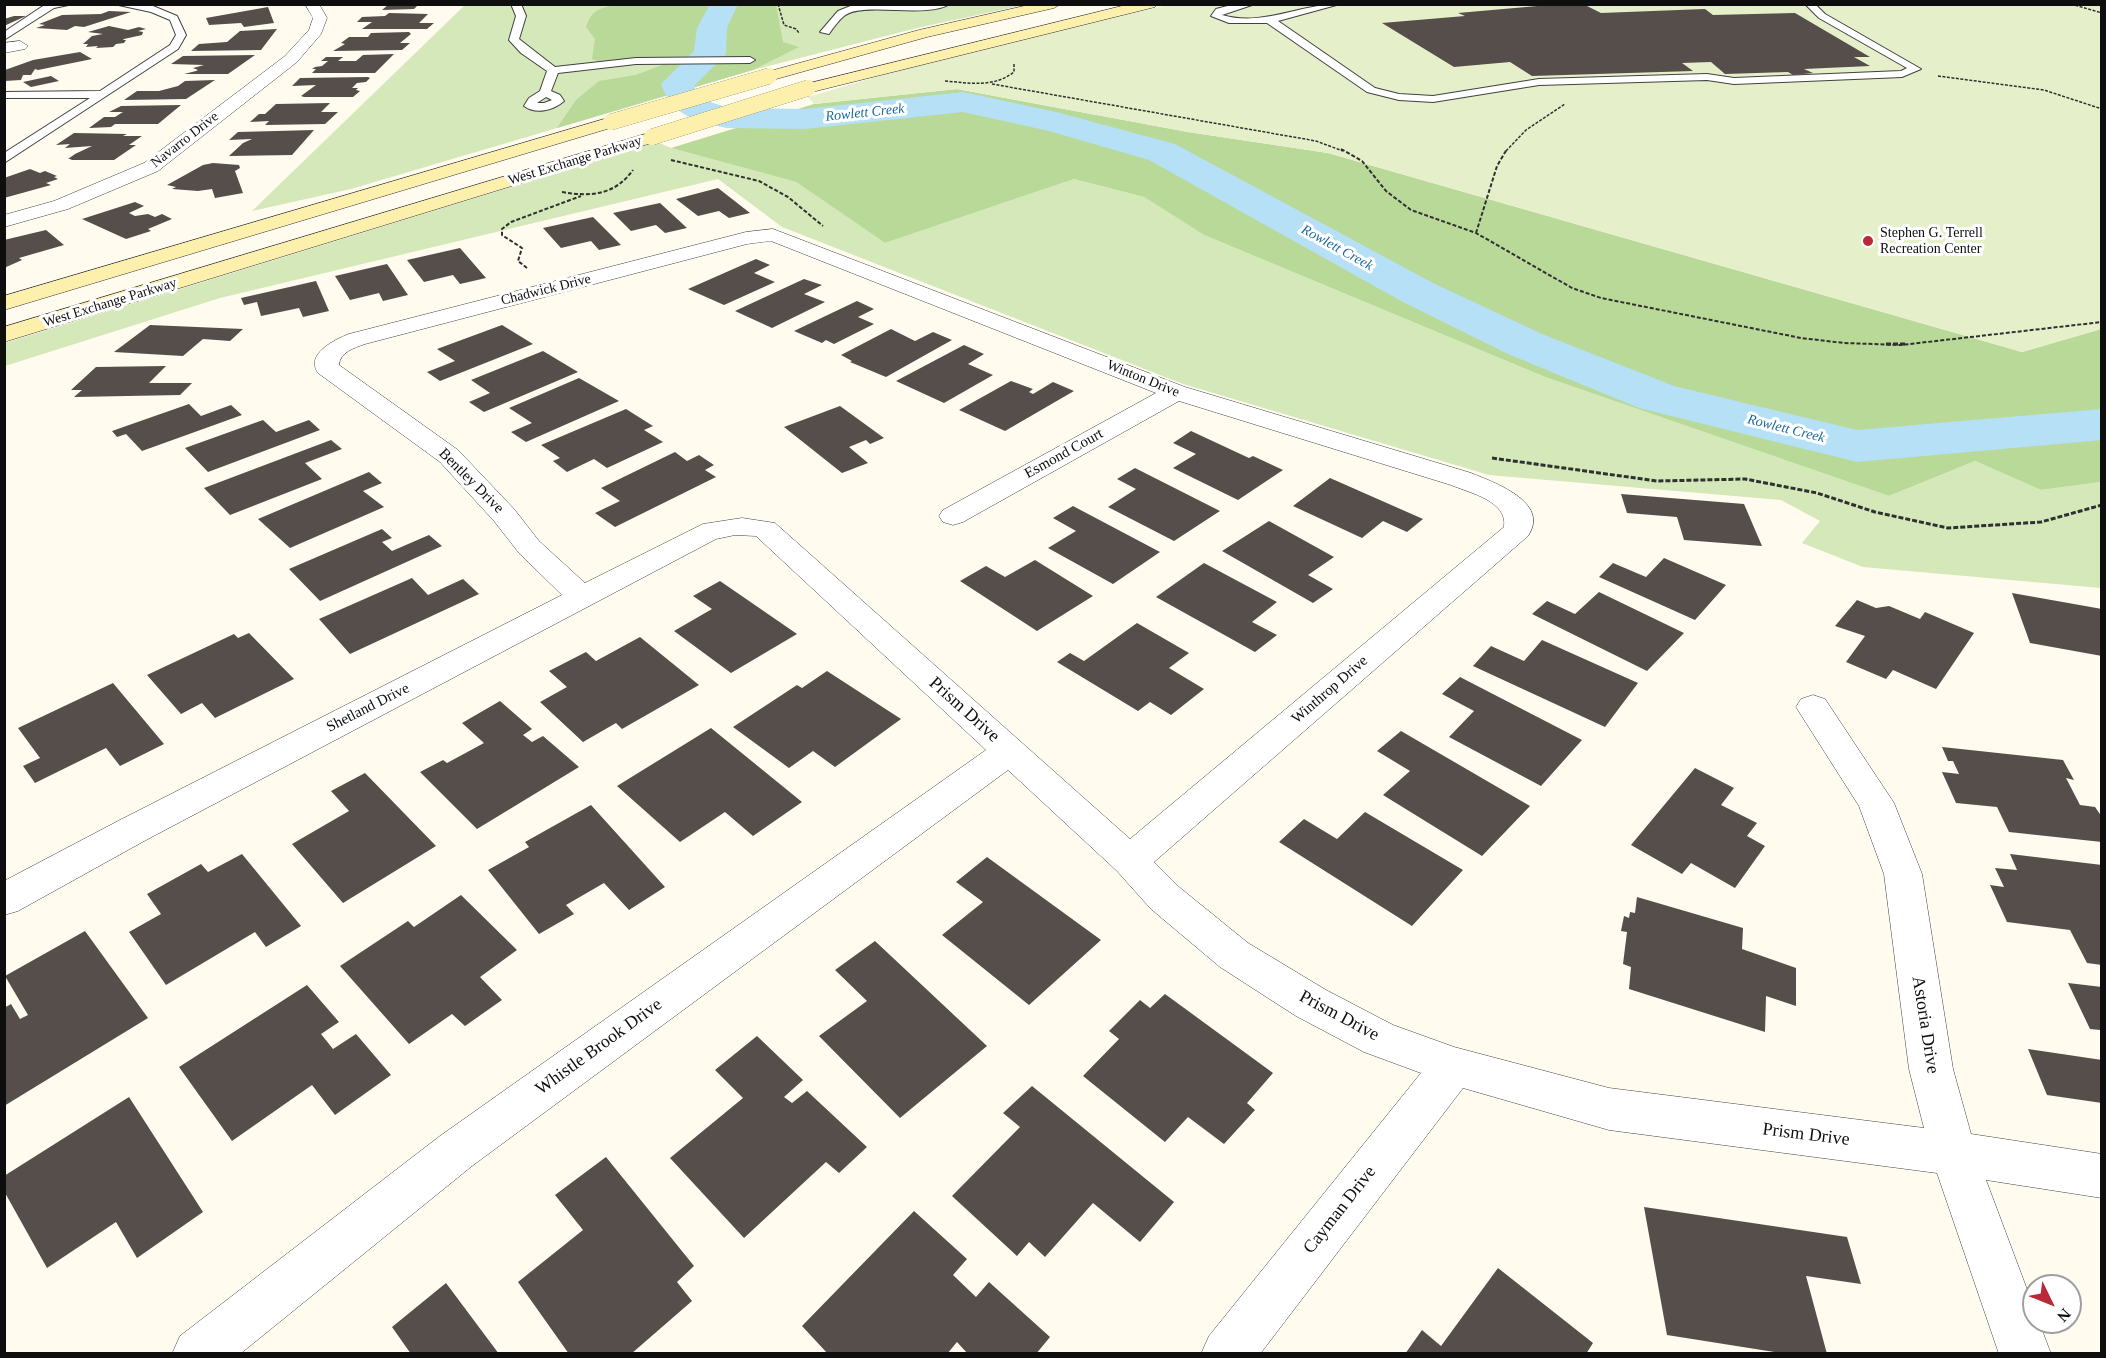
<!DOCTYPE html>
<style>
body{margin:0}
#map{position:relative;width:2106px;height:1358px;overflow:hidden;background:#fffbef;font-family:"Times New Roman",serif}
canvas{display:block}
.frame{position:absolute;inset:0;border:6px solid #0e0e0e;pointer-events:none}
.north{position:absolute;left:2022px;top:1274px;width:60px;height:60px;box-sizing:border-box;background:#fff;border:2px solid #9f9f9f;border-radius:50%;rotate:133deg;font-size:16px;font-weight:700;line-height:24px;text-align:center;color:#0e0e0e}
.north::after{content:'';display:block;margin:auto;width:21px;height:27px;background:#ba2938;clip-path:polygon(50% 0,100% 100%,50% 72%,0 100%)}
</style>
<div id="map">
<canvas width="2106" height="1358"></canvas>
<div class="frame"></div>
<div class="north">N</div>
</div>
<script>
const g = document.querySelector('canvas').getContext('2d');
g.lineJoin = 'round';
function fill(path, color) { g.fillStyle = color; g.fill(path, 'evenodd'); }
function strokePath(path, color, width, dash) { g.strokeStyle = color; g.lineWidth = width; g.lineCap = dash ? 'butt' : 'round'; g.setLineDash(dash || []); g.stroke(path); }
function label(font, color, halo, rows, align = 'center') {
  g.font = font + ' "Times New Roman",serif'; g.lineWidth = 6; g.setLineDash([]); g.textBaseline = 'middle'; g.strokeStyle = halo; g.fillStyle = color; for (const [text, x, y, turn = 0] of rows) {
    g.save(); g.translate(x, y); g.rotate((+turn || 0) * Math.PI / 180); g.textAlign = isNaN(turn) ? turn : align; if (halo) g.strokeText(text, 0, 0); g.fillText(text, 0, 0); g.restore();
  }
}
fill(new Path2D(`
 M465,5H1024L917,28L753,70L351,189L252,211Z
 M657,142L671,148L796,182L885,243L1074,179L1144,197L1204,235L1545,377L1889,496L1975,461L2041,490L2101,482V588L1863,567L1802,543L1820,521L1781,500L1489,475L1183,384L782,227L718,179L220,298L5,366V343Z`), '#d4e8b9');
fill(new Path2D(`
 M620,4L776,5L783,42L799,47L753,70L557,128L576,100L599,81L636,75L667,63L601,62L592,59L595,39L586,27C592,8 602,8 620,4Z
 M957,89L1188,132L1328,153L2022,352L2101,329V482L2041,490L1975,461L1889,496L1545,377L1204,235L1144,197L1074,179L885,243L796,182L671,148L814,104Z`), '#b9d999');
fill(new Path2D(`
 M1168,5H2101V329L2022,352L1328,153L1188,132L957,89L814,104L808,97L930,61Z`), '#e5f0cb');
fill(new Path2D(`
 M710,4H738L727,28L726,54L694,86L697,92L710,102L729,108L805,109L963,92L1056,112L1175,144L1433,283L1542,334L1674,386L1857,430L2102,409V440L1857,462L1639,408L1508,354L1401,301L1149,160L1049,131L963,112L805,129L727,128C696,121 672,116 661,84L694,51L697,28Z`), '#b5e0f5');
fill(new Path2D(`
 M389,4H419L414,9L382,10Z
 M1560,4H1583L1601,13L1705,9L1713,15L1795,13L1870,57H1854L1870,66L1804,69L1813,73L1793,75L1788,72L1725,74L1711,62L1682,63L1693,71L1532,76L1510,62L1454,67L1382,23L1465,16L1458,13Z
 M268,7L274,23L244,27L241,23L209,25L206,18Z
 M109,11L131,12L84,27L75,26L67,30L36,28L45,25L39,24L62,15L101,14Z
 M389,13L428,14L419,23H434L427,29H362L372,22H357L362,17L385,16Z
 M14,16H26L4,26V19Z
 M109,26L128,30L139,27L146,29L138,31L143,32L142,35L124,39L123,40H126L124,43L116,44L113,47L96,48L98,46L86,47L88,44H83L92,36L103,34L88,32Z
 M277,29L261,50L191,51L199,44L227,42L240,31Z
 M409,32L411,34L400,43H410L402,50L333,51L345,44L341,43L349,37H368L371,33Z
 M80,52L92,59L38,70L35,69L31,75H23L21,80L5,81V70L33,60Z
 M394,54L375,73H312L316,69H312L315,67L322,66L328,61H321L326,57H343L338,61H356L363,55Z
 M255,55L228,74H184L196,71L198,70L193,68L204,65L171,64L183,56Z
 M51,76L59,81L31,87L23,82Z
 M368,77L370,78L366,82L357,83L352,88H358L356,90L360,91L353,97H304L301,96L316,85L292,86L300,78Z
 M215,80L186,99L124,100L137,91H159L178,86L185,81Z
 M330,103L321,112H338L325,124L265,125L269,121L250,122L259,114H265L276,104Z
 M181,105L158,124H115L111,127L89,128L104,117H115L123,112H109L121,106Z
 M314,130L292,155L229,156L243,143L252,139L229,140L238,132Z
 M74,133L127,134L123,136H142L129,145H136L114,160H70L72,159H68L75,154L92,146L65,148L70,144L56,145Z
 M213,163L239,165L240,168L235,171L243,193L215,198L212,189L198,191L172,189L176,187L167,185L203,165Z
 M30,169L40,173L45,171L57,176L54,177L58,179L46,183L51,185L4,198V178Z
 M718,188L750,213L729,218L719,211L698,216L676,199Z
 M135,202L144,206L129,213L135,216L148,214L155,217L162,214L172,219L148,229L151,231L126,239L82,219Z
 M660,203L687,228L665,233L656,225L631,231L613,213Z
 M593,217L621,245L599,250L591,241L561,248L543,228Z
 M46,230L64,245L19,258L22,260L4,268V240Z
 M460,248L486,278L460,284L453,275L424,282L407,260Z
 M756,259L770,265L754,273L775,282L724,305L688,289Z
 M387,264L408,295L383,301L379,293L350,300L335,276Z
 M804,279L822,285L804,294L825,302L772,328L735,311Z
 M316,281L329,311L303,317L299,308L261,316L257,302L244,305L241,298Z
 M857,301L874,309L858,317L874,324L834,344L826,340L822,343L794,331Z
 M150,325L243,329L230,341L203,339L183,356L114,352Z
 M502,325L533,344L440,381L427,372L455,361L437,349Z
 M891,329L915,341L933,332L952,340L886,377L850,362L852,361L841,355Z
 M964,345L984,354L968,364L993,375L944,403L896,381Z
 M543,351L578,372L484,412L469,402L490,393L471,380Z
 M166,366L149,383H192L180,395L74,397L82,390H71L96,367Z
 M579,378L619,401L526,442L511,432L532,423L509,408Z
 M1011,381L1033,389L1029,392L1033,394L1053,382L1074,391L1005,431L959,410Z
 M189,404L201,416L231,405L242,415L142,451L126,434L117,437L112,431Z
 M840,406L884,438L870,444L866,440L849,447L868,463L842,473L784,427Z
 M626,409L653,426L644,430L663,442L607,468L594,459L567,472L553,461L560,458L541,445Z
 M263,420L276,432L309,420L320,430L208,472L185,448Z
 M1191,431L1249,458L1253,456L1283,470L1238,500L1173,468L1196,454L1173,443Z
 M331,440L342,449L305,463L322,479L230,515L204,488Z
 M675,452L687,461L699,455L714,465L705,470L716,477L615,527L595,513L620,501L601,488Z
 M1135,468L1220,511L1174,541L1108,507L1136,489L1117,479Z
 M369,472L382,483L363,491L384,507L290,548L258,519Z
 M1330,478L1423,519L1407,532L1383,521L1362,538L1293,506Z
 M1621,494L1744,504L1762,546L1684,540L1677,517L1627,513Z
 M1073,506L1160,552L1113,584L1048,548L1076,531L1053,518Z
 M1269,521L1334,557L1308,575L1333,589L1313,603L1222,551Z
 M382,529L392,538L382,542L392,551L429,535L442,546L320,601L289,569Z
 M1664,558L1726,585L1695,620L1599,577L1613,563L1646,577Z
 M1035,560L1093,596L1037,631L960,581L986,566L1005,577Z
 M1204,563L1277,602L1252,622L1277,635L1255,652L1156,597Z
 M412,578L428,595L463,579L479,594L350,654L319,619Z
 M720,581L797,634L731,673L674,631L712,609L693,596Z
 M1599,592L1684,633L1647,671L1532,614L1547,601L1575,614Z
 M2012,593L2102,609V656L2030,643Z
 M1857,600L1876,608L1889,606L1920,619L1925,612L1974,633L1936,689L1893,670L1886,679L1846,662L1865,636L1835,626Z
 M1137,623L1189,653L1169,668L1204,689L1171,715L1150,702L1138,711L1057,662L1070,653L1084,661Z
 M249,633L294,679L215,718L202,703L181,714L147,675L234,634L238,638Z
 M640,637L699,685L622,729L616,723L583,742L540,702L567,687L549,671L586,652L596,661Z
 M1542,640L1638,683L1605,727L1473,666L1491,646L1524,661Z
 M827,671L901,719L835,767L813,751L789,768L733,727L797,685L802,688Z
 M1460,677L1582,740L1541,786L1449,737L1474,711L1442,694Z
 M113,683L164,744L120,766L106,748L35,783L23,766L40,758L18,728Z
 M500,701L532,729L523,735L532,742L543,736L579,767L477,829L420,772L443,760L447,763L484,743L462,723Z
 M711,728L802,802L753,836L725,812L680,842L617,786Z
 M1401,731L1530,806L1482,856L1383,795L1410,771L1377,751Z
 M1942,747L2063,760L2074,780L2066,778L2080,805L2095,807L2102,817V842L2009,832L1997,807L1956,803L1942,772L1959,774L1953,761H1948Z
 M1695,768L1734,788L1721,805L1757,823L1747,836L1765,846L1735,888L1691,863L1682,874L1631,845Z
 M365,773L436,846L343,903L292,844L349,811L331,791Z
 M591,805L665,887L629,910L604,883L566,905L574,914L539,934L488,870L529,847L525,842Z
 M1365,812L1463,870L1412,926L1279,842L1304,819L1337,839Z
 M242,854L301,926L266,947L255,932L166,985L129,932L161,914L147,894L201,864L208,872Z
 M2010,854L2102,865V965L2087,963L2070,930L2007,922L1990,885L2004,887L1995,868L2017,870Z
 M987,857L1101,940L1029,1005L942,935L983,902L956,882Z
 M461,895L517,950L480,977L502,1000L465,1026L452,1014L409,1044L340,966L408,921L414,927Z
 M1637,897L1743,928L1742,949L1796,968V1006L1766,996L1765,1032L1629,989L1631,967L1623,964L1627,932L1621,931L1624,916L1629,918L1630,912L1635,913Z
 M85,931L148,1018L4,1106V1008L11,1004L20,1019L28,1015L5,976Z
 M875,941L987,1046L900,1118L819,1036L867,1001L835,970Z
 M2068,983L2102,987V1034L2100,1030L2090,1029Z
 M307,985L339,1022L321,1034L333,1049L356,1034L391,1075L335,1115L312,1085L232,1141L179,1067Z
 M1165,994L1273,1073L1247,1103L1255,1110L1224,1144L1188,1117L1165,1142L1083,1076L1119,1039L1109,1031L1140,1000L1150,1008Z
 M757,1036L803,1080L784,1097L792,1103L807,1091L867,1147L839,1173L826,1162L744,1238L670,1158L743,1098L715,1070Z
 M2028,1049L2102,1060V1103L2047,1095Z
 M1032,1086L1174,1202L1140,1242L1093,1203L1045,1257L1029,1242L1017,1256L952,1196L1020,1127L1003,1113Z
 M129,1097L203,1212L137,1258L116,1222L47,1268L4,1191V1176Z
 M606,1157L694,1266L677,1282L692,1301L631,1354H569L518,1282L583,1230L555,1195Z
 M1644,1207L1847,1237L1861,1284L1806,1276L1827,1354H1787L1667,1335Z
 M914,1211L967,1259L953,1275L976,1297L989,1282L1050,1337L1036,1354H968L957,1342L947,1354H828L802,1326Z
 M1498,1268L1593,1343L1586,1354H1405L1422,1330L1441,1346Z
 M446,1283L499,1354H411L392,1327Z`), '#564e4a');
const service = new Path2D(`
 M46,4H73L54,8L4,40V32Z
 M114,4L153,6L177,16L186,35L178,49L4,163V153L90,98H4V92L100,91L170,45L176,35L170,20L151,12Z
 M511,4H521L526,16L519,39L555,67L636,58L750,57L755,60L750,63L636,64L558,73L551,91L560,95L564,101C554,110 536,115 524,106L529,98L540,91L547,71L521,53L509,40L516,16ZM546,97L552,100L544,103H537Z
 M950,4C926,19 862,1 844,16C838,21 833,28 829,34L820,32L838,11L853,5Z
 M1235,4H1255L1222,15C1262,27 1300,4 1340,4L1278,21L1375,88L1399,94L1433,96L1539,79L1707,74L1734,78L1901,71L1907,68L1819,18L1805,4H1815L1825,14L1921,69L1902,77L1734,84L1707,80L1539,85L1433,102L1399,100L1367,92L1267,23H1229L1211,16L1216,9Z`);
const minor = new Path2D(`
 M305,4H319L327,18L321,34L297,62L158,171L68,209L4,227V215L54,201L144,163L285,56L309,30L313,18Z
 M20,41L28,46L25,49L4,53V43Z
 M773,229L1185,387L1471,473C1493,482 1551,502 1528,536L1154,862L1179,887L1248,943L1326,990L1393,1025L1454,1047L1609,1088L1924,1128L1909,1069L1884,874L1859,806L1796,707L1801,699L1813,695L1825,699L1894,803L1922,874L1953,1069L1971,1134L2102,1154V1198L1986,1180L2034,1308V1322H2039L2051,1354H1999L1937,1173L1609,1130L1463,1088L1260,1354H1201L1209,1336L1421,1073L1364,1052L1296,1016L1220,967L1151,909L1117,871L1008,770L472,1166L240,1354H172L180,1336L440,1136L986,750L756,536L735,535L716,539L146,840L18,911L4,915V881L120,820L562,595L519,553L494,521L440,462L318,373C305,354 334,340 349,334L746,232ZM771,241L1156,393L943,510L939,516L943,522L953,525L963,522L1179,401L1451,485C1470,493 1508,501 1504,527L1130,839L775,523L742,518L703,524L585,583L539,541L514,509L458,450L339,365C340,352 354,348 365,344L747,244Z`);
const secondary = new Path2D(`
 M1033,4H1061L1054,8L927,37L769,81L761,76L763,73L919,30Z
 M1130,4H1157L1155,7L808,93L800,88L802,85Z
 M611,117L617,118L620,122L617,126L4,310V296Z
 M652,132L658,133L661,137L658,141L4,342V327Z`);
strokePath(service, '#414141', 2);
strokePath(minor, '#414141', 1);
strokePath(secondary, '#303030', 1);
strokePath(new Path2D(`
 M778,4L784,25L796,29L799,33
 M2071,4L2102,13
 M1938,76L2044,90L2102,109
 M945,81C970,83 993,88 1014,72V63
 M992,84L1316,141L1343,151
 M1506,151L1526,130L1565,104`), '#303030', 1.5, [3, 1.5]);
strokePath(new Path2D(`
 M1341,149L1362,161L1386,191L1411,210L1476,233L1572,288L1601,298L1801,338L1844,343L1901,345L2102,322
 M671,160L759,181L788,197L823,226
 M562,192C591,197 615,195 633,170
 M1476,233L1497,166L1507,149
 M527,268L518,261L522,248L502,235V229L511,222L581,196`), '#303030', 2, [4, 2]);
strokePath(new Path2D(`
 M1886,344H1906
 M1492,458L1657,481L1745,479L1817,493L1875,512L1948,528L2041,522L2102,505`), '#303030', 3, [5, 2]);
fill(service, '#fff');
fill(minor, '#fff');
fill(secondary, '#fdefac');
const secondaryBridge = new Path2D(`
 M611,122L769,76
 M652,137L808,88`);
strokePath(secondaryBridge, '#303030', 16, []);
strokePath(secondaryBridge, '#fdefac', 16);
for (const [x, y, r, color] of [
 [1868,241,6,"#ba2938"]
]) { const dot = new Path2D(); dot.arc(x, y, r, 0, 2 * Math.PI); g.fillStyle = color; g.fill(dot); strokePath(dot, '#fff', 2); }
label('italic 14px', '#1a6b9d', '#fff', [
 ["Rowlett Creek",865,113,-6],
 ["Rowlett Creek",1337,248,29],
 ["Rowlett Creek",1786,429,14]
]);
label('14px', '#0e0e0e', '#fff', [
 ["Navarro Drive",185,140,-38],
 ["West Exchange Parkway",575,161,-17],
 ["Chadwick Drive",546,290,-14],
 ["West Exchange Parkway",110,303,-17],
 ["Winton Drive",1143,379,22]
]);
label('14px', '#0e0e0e', '#fff', [
 ["Stephen G. Terrell",1880,233],
 ["Recreation Center",1880,249]
], 'left');
label('15px', '#0e0e0e', '#fff', [
 ["Esmond Court",1064,454,-29],
 ["Bentley Drive",471,481,45],
 ["Winthrop Drive",1330,690,-41],
 ["Shetland Drive",368,708,-27]
]);
label('18px', '#0e0e0e', '#fff', [
 ["Prism Drive",964,710,42],
 ["Prism Drive",1339,1016,28],
 ["Astoria Drive",1925,1025,81],
 ["Whistle Brook Drive",599,1047,-36],
 ["Prism Drive",1806,1135,7],
 ["Cayman Drive",1340,1210,-52]
]);
</script>
